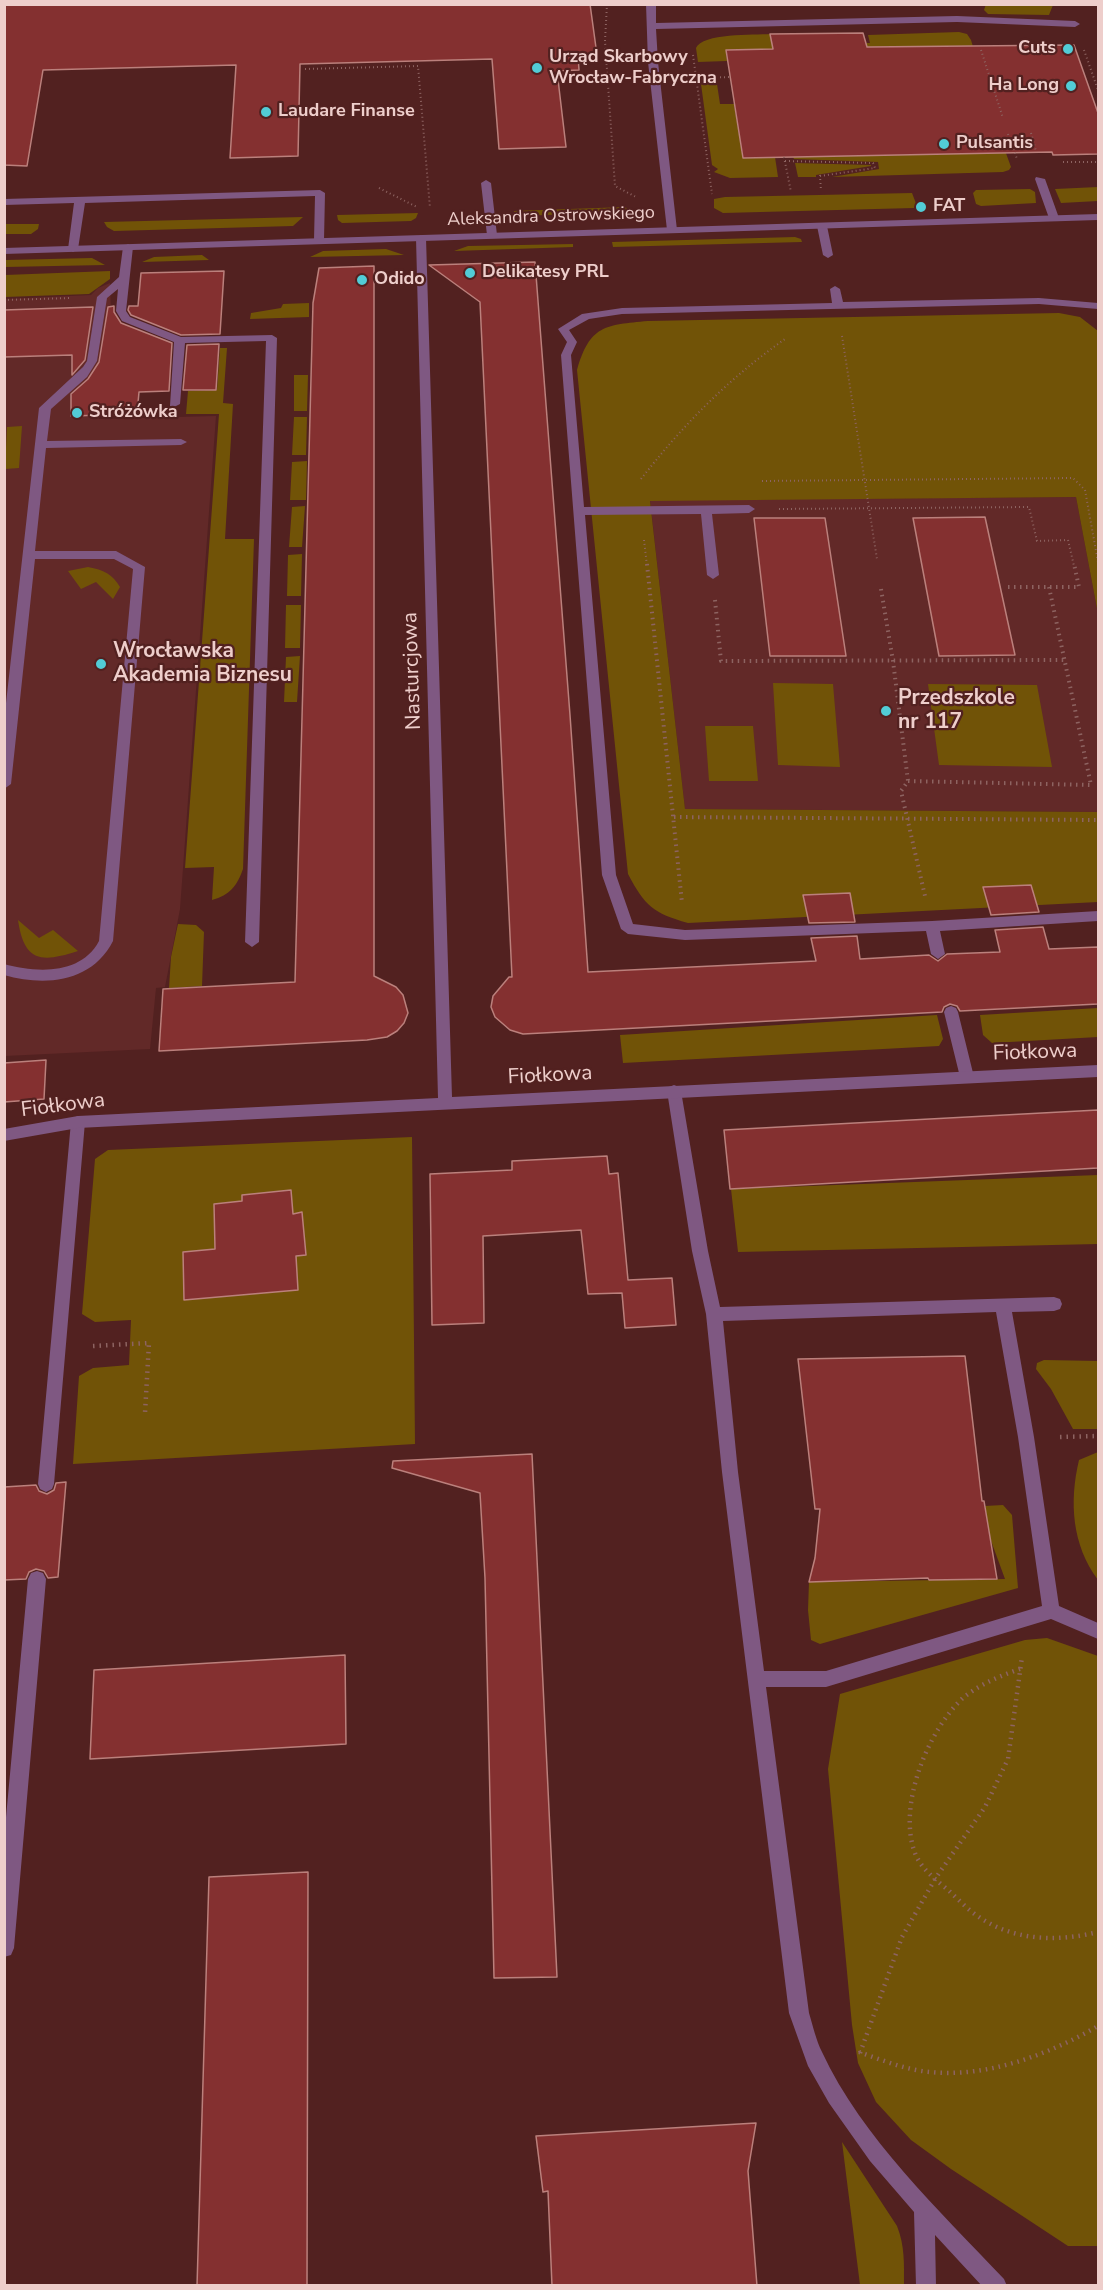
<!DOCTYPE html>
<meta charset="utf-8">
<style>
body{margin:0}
#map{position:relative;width:1103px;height:2290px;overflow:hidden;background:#522120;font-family:"Nunito Sans",sans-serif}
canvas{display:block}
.frame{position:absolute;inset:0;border:6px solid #eececb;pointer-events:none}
</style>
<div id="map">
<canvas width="1103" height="2290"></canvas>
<div class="frame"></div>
</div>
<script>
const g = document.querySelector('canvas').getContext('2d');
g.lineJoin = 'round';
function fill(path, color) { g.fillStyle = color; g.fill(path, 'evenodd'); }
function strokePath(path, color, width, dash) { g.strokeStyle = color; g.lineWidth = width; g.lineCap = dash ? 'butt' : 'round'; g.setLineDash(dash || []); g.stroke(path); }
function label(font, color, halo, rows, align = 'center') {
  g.font = font + ' "Nunito Sans",sans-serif'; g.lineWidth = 4.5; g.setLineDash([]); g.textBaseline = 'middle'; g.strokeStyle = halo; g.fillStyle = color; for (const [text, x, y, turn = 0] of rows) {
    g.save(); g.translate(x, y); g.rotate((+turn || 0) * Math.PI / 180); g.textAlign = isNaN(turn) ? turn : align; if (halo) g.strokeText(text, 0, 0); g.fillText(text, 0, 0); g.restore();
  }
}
fill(new Path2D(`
 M110,283L111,314L99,419L216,416L180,909L165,987L156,988L150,1049L5,1056V299L91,295L98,288Z
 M1076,497L1098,614V812L685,809L650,500Z`), '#622928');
fill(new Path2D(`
 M986,4H1053V5L1049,15L988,14L984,10Z
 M959,32L967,34L971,40L994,118L975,119L955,46L867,47L866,43H870L868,35Z
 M770,34L773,49L726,50L727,61L698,62L696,48C702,33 754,35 770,34Z
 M701,84H717L720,104H734L743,158L775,157L778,177L730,178L714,172L718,169L712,165Z
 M999,134L1011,167L1009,170L1003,172L832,177L879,169L878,162L794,159L793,157L986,153Z
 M795,163L871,165V166L816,175V177H798Z
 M1098,187V201L1061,203L1055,189Z
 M1030,189L1035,192L1036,203L981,206L976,204L973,193L976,190Z
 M912,193L917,206L914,208L723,213L714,208V199L725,197Z
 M625,207L628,209L629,212L519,216L515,215L514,211Z
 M418,213L416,218L411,221L342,223L338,220L337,215Z
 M303,217L293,226L114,231L107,227L104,222Z
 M5,224H39L38,229L31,234H5Z
 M795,237L801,239L802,242L613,247L612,242Z
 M573,244V247L454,251L468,246Z
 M386,249L404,255L310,257L323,251Z
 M202,255L209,260L142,262L154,257Z
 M92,258L105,265L5,267V260Z
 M110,271V279L89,294L5,297V275Z
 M309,303V317L250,319L251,313L281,308L283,304Z
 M1059,313L1080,317L1098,331V614L1076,497L650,501L685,809L1098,812V902L688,923C653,913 645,906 628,874L577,370C590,325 605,325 648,321Z
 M220,348H227L223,403L233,404L225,539H254L243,869C237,886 230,895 212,900L214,867L185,868L219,414H186L188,391L217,390Z
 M294,375H308L307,411H294Z
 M294,417H307L306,455H292Z
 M22,426L19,468L5,469L7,427Z
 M307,461L306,500H290L292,462Z
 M305,506L302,547H289L292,507Z
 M302,554L301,596H287L288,555Z
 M88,567C104,570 112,574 120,587L113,599L96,582L81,589L68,571Z
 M286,605H301L300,648H285Z
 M300,656L297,702H284L286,657Z
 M773,683L833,684L840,767L778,765Z
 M928,684L1037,685L1052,767L939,765Z
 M705,726H753L758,781H709Z
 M18,920L39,938L53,930L78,951C41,963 24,962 18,920Z
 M178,924L196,925L204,932L202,986L169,988L171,957Z
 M1098,1008V1037L992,1043L983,1035L980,1015Z
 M937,1015L943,1039L939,1046L623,1063L620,1035Z
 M412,1137L415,1444L73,1464L79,1376L93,1368L129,1365L131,1320L95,1322L82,1314L95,1159L108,1150Z
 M1098,1175V1244L738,1252L731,1189Z
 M1044,1360L1098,1361V1429H1073L1051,1389L1036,1369L1037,1363Z
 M1098,1452V1580C1072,1545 1069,1502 1079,1460Z
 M1003,1505L1012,1515L1018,1588L820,1644L811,1640L808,1610L809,1582L1005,1579L990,1538L985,1506Z
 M1047,1638L1098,1656V2246H1068L951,2169L911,2140L876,2102L858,2063L852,2025L828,1769L840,1694L1025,1640Z
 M842,2142L897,2226C905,2246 904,2264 904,2285H860Z`), '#715307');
const building = new Path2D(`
 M4,4H590L597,55L578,56L579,70L557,71L566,147L499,149L492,59L300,64L298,156L230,158L236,65L43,70L27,166L4,165Z
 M863,33L867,47L1074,45L1098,113V154L1053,155L1052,152L743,158L726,50L773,49L770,34Z
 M535,262L570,715L588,972L816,961L811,938L857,936L860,959L929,955L938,961L947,954L1000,952L995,930L1043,927L1049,949L1098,947V1004L960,1011L957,1006L950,1004L944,1007L942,1012L523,1034L510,1030L495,1017L491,1007L493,996L509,977H512L480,302L429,265Z
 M374,266V976L396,987L403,995L408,1013L404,1023L397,1031L387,1037L367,1040L159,1051L163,989L295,982L313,303L319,268Z
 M224,271L220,334L181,335L131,315L128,310L129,306H138L141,273Z
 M114,306V312L121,323L172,343L169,391L139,392L137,414L71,416V394L88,379L99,362L108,307Z
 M93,307L85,360L72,375V355L4,357V310Z
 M219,344L216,390H183L187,345Z
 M985,517L1015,655L939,656L913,518Z
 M754,518H825L846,656H770Z
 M1031,885L1039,912L991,915L983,887Z
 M850,893L855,922L809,923L803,895Z
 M46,1060L44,1099L4,1102V1063Z
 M1098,1110V1168L730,1189L724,1130Z
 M607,1156L609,1174L618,1173L628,1280L672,1278L676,1325L625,1328L622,1293L588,1294L581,1230L483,1236L484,1323L432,1325L430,1174L512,1170V1161Z
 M291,1190L293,1214L302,1212L306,1255L296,1256L298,1290L184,1300L183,1252L215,1249L214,1204L242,1201V1195Z
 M965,1356L982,1501H984L997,1579L929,1580L928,1578L809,1582L815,1558L820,1509H815L798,1359Z
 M532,1454L557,1977L494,1978L485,1578L480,1493L392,1468L393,1461Z
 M66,1482L58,1577L48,1578L44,1571L36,1569L29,1572L26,1579L4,1580V1487L36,1485L39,1491L47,1494L54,1490L56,1483Z
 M345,1655L346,1744L90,1759L94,1670Z
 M308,1872L307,2286H197L209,1877Z
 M756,2123L748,2171L757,2286H552L548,2191L543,2192L536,2136Z`);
fill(building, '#843030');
strokePath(building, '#bb807c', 1.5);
strokePath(new Path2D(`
 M607,4L605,41L615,186L636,197
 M981,50L1003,118
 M1084,50L1098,90
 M693,55L712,194
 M305,69L418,66L430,208
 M696,78L730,77
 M1031,133L1036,151
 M1008,134L1017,159
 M784,157L791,192
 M785,161L873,163L875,168L820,176L821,191
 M1063,162H1098
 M379,188L417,207
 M4,300L71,298
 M842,336L877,559
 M641,479C683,425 729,378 785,339
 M762,481L1073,478L1085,490L1098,562
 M779,509L1029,507L1037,541L1068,540L1074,566
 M644,540L647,566`), '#8d6361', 2, [1, 3]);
strokePath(new Path2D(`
 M647,564L682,903
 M1008,587H1079L1074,564
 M881,589L893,661L908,781L901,791L925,896
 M715,600L721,661L1064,660
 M908,781L1091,785L1049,587
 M674,817L1098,820`), '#8d6361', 4, [1.5, 4.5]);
strokePath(new Path2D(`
 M93,1346L149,1343L145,1413
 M1060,1437L1098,1436
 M1020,1669C1000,1676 980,1684 963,1698C928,1730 897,1806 915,1853C921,1869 935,1879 948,1890C958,1899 968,1910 979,1917C1014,1941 1058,1942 1098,1932
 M859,2052C882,2060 906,2070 930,2072C987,2078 1050,2054 1098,2026
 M860,2053L902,1937L935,1879L985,1807L1008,1759L1022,1657`), '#8d6361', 4.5, [1.5, 5]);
fill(new Path2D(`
 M646,4H656V23L957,16L1075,21L1080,24L1075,27L957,22L656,29L658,62L677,230L672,233L667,230L648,62Z
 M1036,177L1045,179L1059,218L1058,220L1049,218L1035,179Z
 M486,180L491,183L497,235L492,238L487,235L481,183Z
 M320,190L325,193L324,240L319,243L314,240L315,196L85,203L78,249L73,252L68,249L74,203L4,205V199Z
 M822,223L827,226L833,255L828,258L823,255L817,226Z
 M128,244L133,247L126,311L130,317L181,337L272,335L277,338L259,942L252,947L245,942L266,341L185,343L180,404L174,407L170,406L174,342L122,321L116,311L118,289L107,298L97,361L87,377L51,409L47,441L181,439L187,442L181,445L46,448L35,551H116L145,567L113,941C92,982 46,987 4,975V964C37,973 81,975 99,941L133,569L114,559H35L11,784L4,789V721L39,408L83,367L87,361L97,297L119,277L123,247Z
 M835,286L840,289L843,302L1039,298L1098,303V309L1039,304L622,314L589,319L569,330L577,342L571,355L584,507L749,505L755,509L749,513L712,514L719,575L713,579L707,575L701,514L585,515L616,875L633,924L685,930L932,921L1098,911V921L940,931L945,954L938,959L931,954L926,931L685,940L628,934L621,929L602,875L561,355L567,342L558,329L582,314L622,308L832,303L830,289Z
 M951,1006L956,1008L958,1012L974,1077L972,1081H962L960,1077L944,1012L946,1008Z
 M674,1085L679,1087L681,1091L708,1251L720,1307L1054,1297L1060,1299L1062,1304L1060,1309L1054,1311L1012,1312L1034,1437L1059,1606L1098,1623V1639L1051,1619L826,1687H766L809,2013C813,2026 816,2040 822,2052C862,2138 940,2211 1004,2279L1007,2286H982L935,2235L936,2286H916L914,2212L870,2161L829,2103L808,2066L789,2013L722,1472L706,1314L692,1251L667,1091L669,1087ZM996,1312L1018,1437L1042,1606L826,1671H764L738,1472L723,1321Z
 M78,1116L83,1118L85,1122L54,1484L52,1489L46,1492L40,1489L38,1484L71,1122L73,1118Z
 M37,1571L43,1573L46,1579L14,1948L11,1955L4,1957V1839L28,1579L31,1573Z`), '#7f5882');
fill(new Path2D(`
 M421,235L426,238L452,1097L1098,1065V1077L78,1128L4,1141V1129L78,1116L438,1098L416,238Z`), '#7f5882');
fill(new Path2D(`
 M1098,214V220L4,254V248Z`), '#7f5882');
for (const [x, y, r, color] of [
 [1068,49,6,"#52ccd6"],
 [537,68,6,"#52ccd6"],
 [1071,86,6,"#52ccd6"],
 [266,112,6,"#52ccd6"],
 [944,144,6,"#52ccd6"],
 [921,207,6,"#52ccd6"],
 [470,273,6,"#52ccd6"],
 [362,280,6,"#52ccd6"],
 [77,413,6,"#52ccd6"],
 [101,664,6,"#52ccd6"],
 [886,711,6,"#52ccd6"]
]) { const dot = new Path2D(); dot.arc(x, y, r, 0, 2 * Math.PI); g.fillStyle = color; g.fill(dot); strokePath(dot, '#522120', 2); }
label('bold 18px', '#eececb', '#522120', [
 ["Cuts",1056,49,"right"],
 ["Urząd Skarbowy",549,58],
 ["Wrocław-Fabryczna",549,79],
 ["Ha Long",1059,86,"right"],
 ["Laudare Finanse",278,112],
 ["Pulsantis",956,144],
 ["FAT",933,207],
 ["Delikatesy PRL",482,273],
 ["Odido",374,280],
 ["Stróżówka",89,413]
], 'left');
label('18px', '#eececb', '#522120', [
 ["Aleksandra Ostrowskiego",551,217,-2]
]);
label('bold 21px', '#eececb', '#522120', [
 ["Wrocławska",113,652],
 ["Akademia Biznesu",113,676],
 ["Przedszkole",898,699],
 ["nr 117",898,723]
], 'left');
label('21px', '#eececb', '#522120', [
 ["Nasturcjowa",413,671,-92],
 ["Fiołkowa",1035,1053,-2],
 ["Fiołkowa",550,1076,-3],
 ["Fiołkowa",63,1106,-7]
]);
</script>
